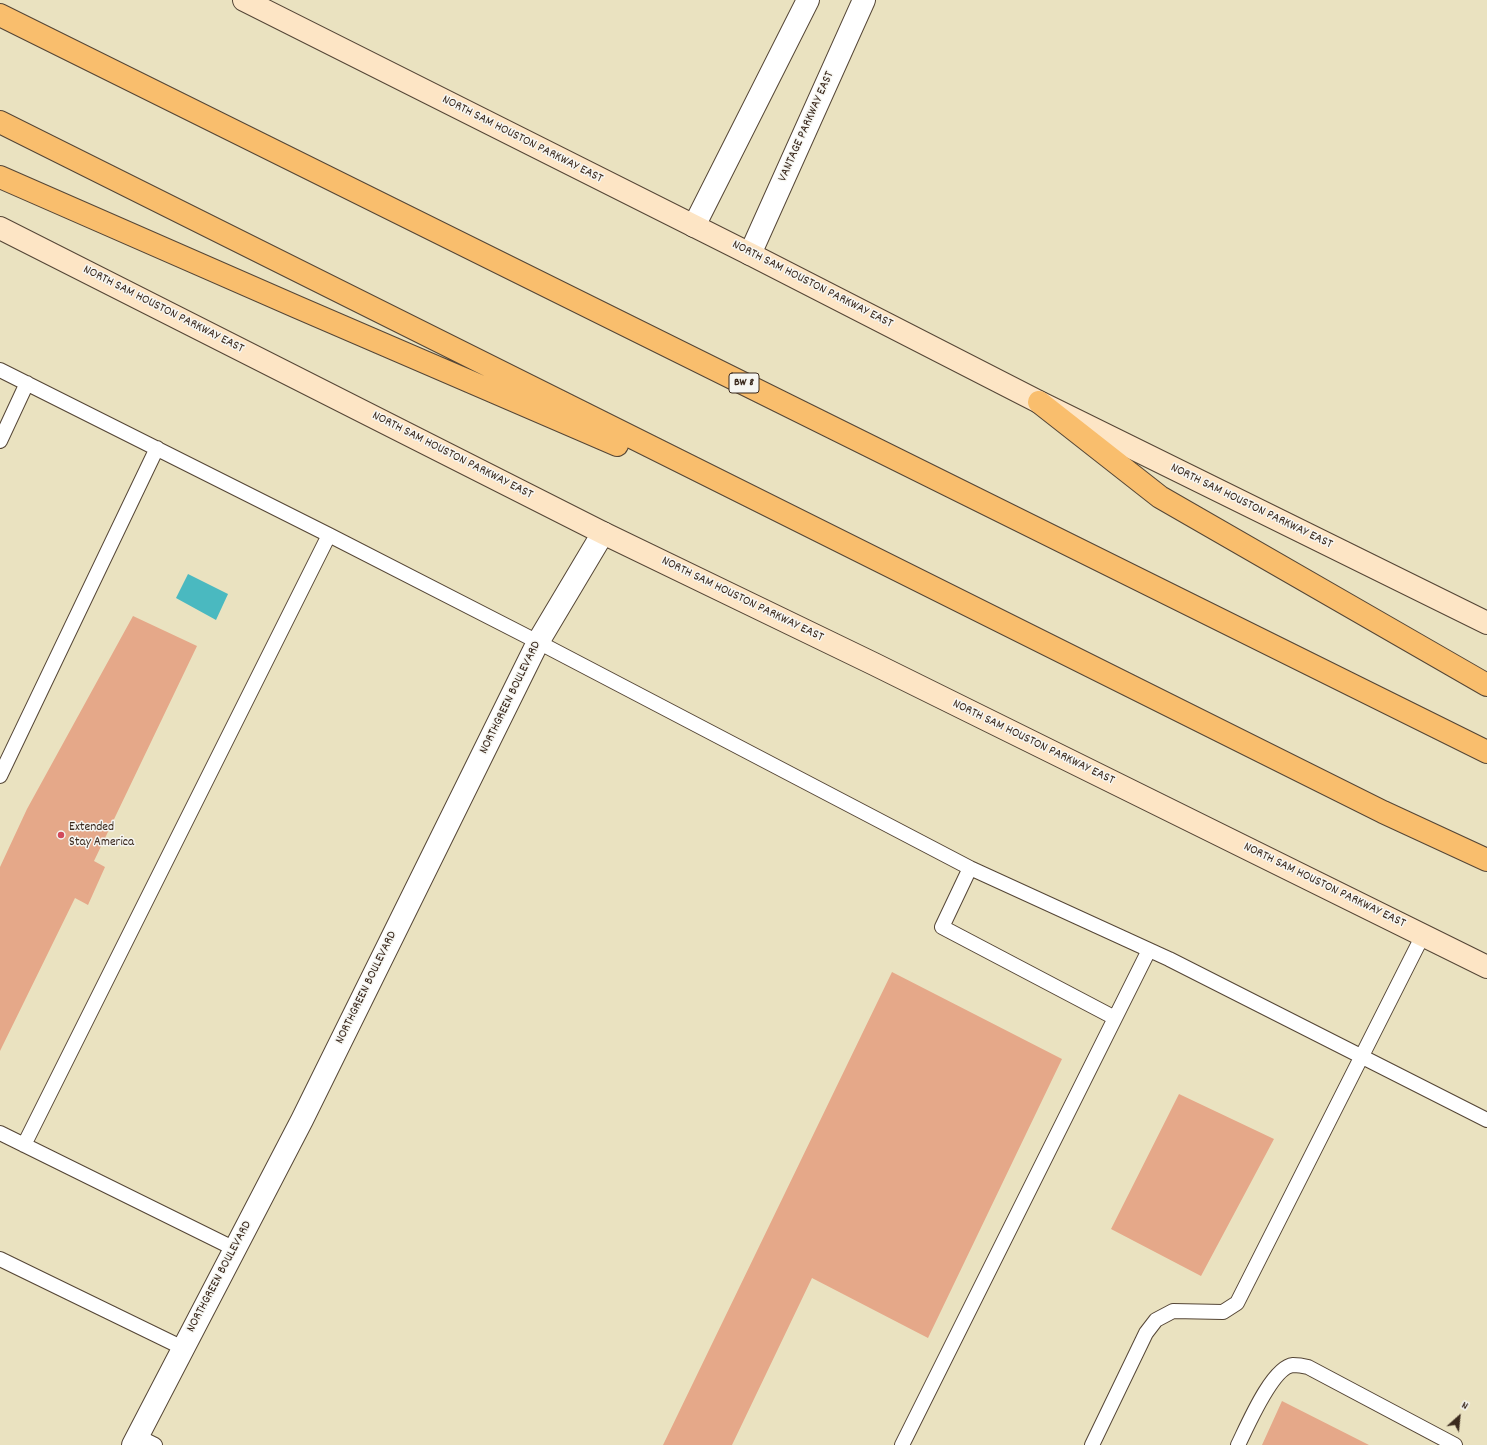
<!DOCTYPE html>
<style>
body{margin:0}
#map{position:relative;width:1487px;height:1445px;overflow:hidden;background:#eae2c0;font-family:Dekko,sans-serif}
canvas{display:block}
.north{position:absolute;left:1439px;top:1397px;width:40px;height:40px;-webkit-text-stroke:3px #f6f6f2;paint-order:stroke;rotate:27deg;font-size:11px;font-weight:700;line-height:16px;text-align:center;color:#3b2a1e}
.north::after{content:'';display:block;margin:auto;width:14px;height:18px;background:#3b2a1e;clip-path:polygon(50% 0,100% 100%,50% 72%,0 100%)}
</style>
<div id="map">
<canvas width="1487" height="1445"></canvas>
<div class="north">N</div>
</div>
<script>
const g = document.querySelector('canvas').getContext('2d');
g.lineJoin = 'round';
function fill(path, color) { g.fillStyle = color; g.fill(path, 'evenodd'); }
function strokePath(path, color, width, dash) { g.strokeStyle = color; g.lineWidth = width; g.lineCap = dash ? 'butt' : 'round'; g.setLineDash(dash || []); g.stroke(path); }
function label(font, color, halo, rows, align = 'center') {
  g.font = font + ' Dekko,sans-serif'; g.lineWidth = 3; g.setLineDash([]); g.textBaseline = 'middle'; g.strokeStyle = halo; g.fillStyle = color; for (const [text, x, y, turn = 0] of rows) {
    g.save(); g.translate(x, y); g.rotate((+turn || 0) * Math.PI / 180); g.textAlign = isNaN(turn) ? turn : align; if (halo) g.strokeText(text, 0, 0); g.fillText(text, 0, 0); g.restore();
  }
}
fill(new Path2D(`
 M188,574L228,594L216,620L176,598Z`), '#4ab9c0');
fill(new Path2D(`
 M133,616L197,646L94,861L105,867L88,905L75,898L0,1051V867L27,809Z
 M892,972L1062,1059L928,1338L812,1278L732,1445H663Z
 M1179,1094L1274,1139L1201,1276L1111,1229Z
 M1282,1401L1369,1445H1262Z`), '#e5a889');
const lane = new Path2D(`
 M0,370L329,535L538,642L970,868L1169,959L1487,1120
 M0,441L27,383
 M0,776L157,448
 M970,868L942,927L1115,1018
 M0,1133L235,1249
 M24,1145L329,535
 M0,1259L183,1348
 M137,1436L155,1445
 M902,1445L1149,950
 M1092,1445L1146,1333L1156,1320L1173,1311L1223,1312L1237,1303L1423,935
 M1238,1445C1247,1427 1272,1367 1293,1365C1298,1365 1304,1366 1308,1367L1455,1445`);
const street = new Path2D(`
 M694,226L808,0
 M750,254L864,0
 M133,1445L302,1120L538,642L603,533`);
const secondary = new Path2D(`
 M244,0L750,254L1039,402L1487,623
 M0,228L603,533L874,664L1487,967`);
const highway = new Path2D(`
 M0,15L1487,752
 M0,122L1383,812L1487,860
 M0,177L297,307L617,445
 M1039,402L1160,497L1487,685`);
strokePath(lane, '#554636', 16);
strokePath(street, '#554636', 24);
strokePath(secondary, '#554636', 24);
strokePath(highway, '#554636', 24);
strokePath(lane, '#fff', 14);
strokePath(street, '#fff', 22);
strokePath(secondary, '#fde5c5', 22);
strokePath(highway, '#f9be6d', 22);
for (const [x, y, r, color] of [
 [61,835,4,"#d1495b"]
]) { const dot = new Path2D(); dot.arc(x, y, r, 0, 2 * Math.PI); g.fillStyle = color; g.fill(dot); strokePath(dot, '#f6f6f2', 1.5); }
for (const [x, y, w] of [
 [744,383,30]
]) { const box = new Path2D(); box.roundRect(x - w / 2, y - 10, w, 20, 3); g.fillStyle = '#f6f6f2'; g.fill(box); strokePath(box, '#3b2a1e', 1); }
label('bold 12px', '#3b2a1e', null, [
 ["BW 8",744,383]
]);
label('13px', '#3b2a1e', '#f6f6f2', [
 ["VANTAGE PARKWAY EAST",807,127,-66],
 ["NORTH SAM HOUSTON PARKWAY EAST",522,140,27],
 ["NORTH SAM HOUSTON PARKWAY EAST",812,285,27],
 ["NORTH SAM HOUSTON PARKWAY EAST",163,310,27],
 ["NORTH SAM HOUSTON PARKWAY EAST",452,456,27],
 ["NORTH SAM HOUSTON PARKWAY EAST",1251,507,26],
 ["NORTH SAM HOUSTON PARKWAY EAST",742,600,26],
 ["NORTHGREEN BOULEVARD",511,698,-64],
 ["NORTH SAM HOUSTON PARKWAY EAST",1033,743,26],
 ["NORTH SAM HOUSTON PARKWAY EAST",1324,886,26],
 ["NORTHGREEN BOULEVARD",367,988,-64],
 ["NORTHGREEN BOULEVARD",220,1277,-62]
]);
label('13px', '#3b2a1e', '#f6f6f2', [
 ["Extended",69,828],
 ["Stay America",69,843]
], 'left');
</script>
